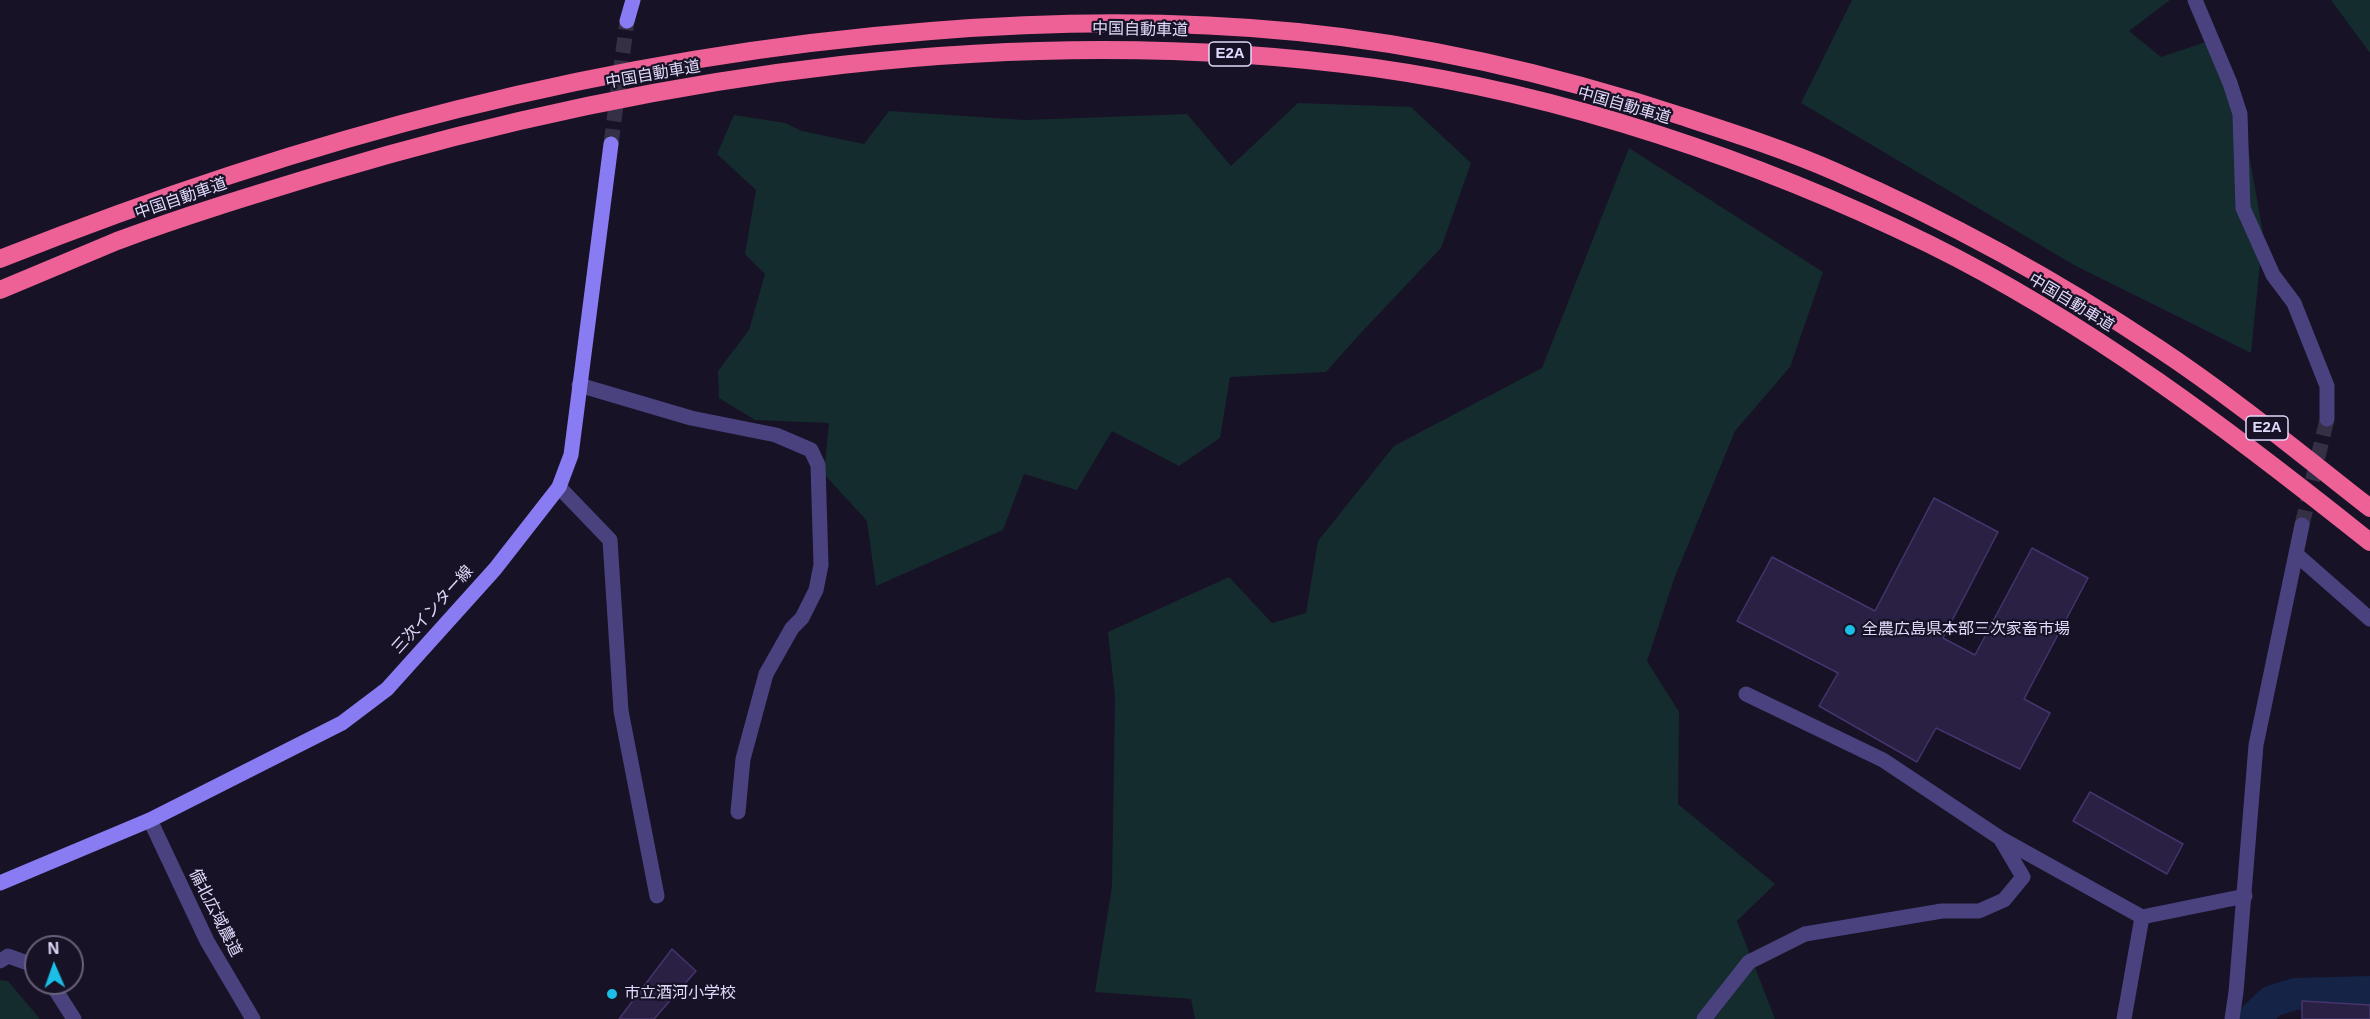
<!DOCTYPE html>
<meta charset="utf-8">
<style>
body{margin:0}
#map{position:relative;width:2370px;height:1019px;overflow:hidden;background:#171225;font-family:Arial,sans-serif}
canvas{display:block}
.north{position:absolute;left:24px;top:935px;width:60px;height:60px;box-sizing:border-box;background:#171225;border:2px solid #68627b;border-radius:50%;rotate:358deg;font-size:16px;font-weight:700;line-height:24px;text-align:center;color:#e1d9fb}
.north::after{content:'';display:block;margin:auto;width:21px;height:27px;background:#1abee6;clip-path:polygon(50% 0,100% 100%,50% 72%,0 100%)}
</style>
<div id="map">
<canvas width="2370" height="1019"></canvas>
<div class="north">N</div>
</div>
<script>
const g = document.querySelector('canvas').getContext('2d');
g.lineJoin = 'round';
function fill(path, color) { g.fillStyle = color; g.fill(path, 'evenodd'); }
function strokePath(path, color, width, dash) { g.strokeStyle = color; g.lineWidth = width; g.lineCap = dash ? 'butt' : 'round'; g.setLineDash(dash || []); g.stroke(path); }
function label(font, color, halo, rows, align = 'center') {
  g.font = font + ' Arial,"Noto Sans JP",sans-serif'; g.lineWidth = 4.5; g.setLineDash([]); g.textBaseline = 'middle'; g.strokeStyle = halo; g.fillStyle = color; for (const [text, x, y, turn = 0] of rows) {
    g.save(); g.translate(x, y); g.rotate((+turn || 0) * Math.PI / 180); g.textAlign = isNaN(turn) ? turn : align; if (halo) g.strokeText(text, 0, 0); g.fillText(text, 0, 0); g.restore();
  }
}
fill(new Path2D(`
 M1852,0H2170L2129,31L2161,57L2212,40L2244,126L2263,233L2251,353L2074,265L1801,103Z
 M2331,0H2370V53Z
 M1298,103L1411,107L1471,163L1441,248L1358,336L1326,372L1230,377L1220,438L1179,466L1112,431L1077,490L1024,474L1003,530L876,586L867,521L824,474L829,423L755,420L719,398L718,371L749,330L765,274L745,254L756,190L717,154L734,115L785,123L802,131L864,144L889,111L1024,120L1187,114L1231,166Z
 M1629,148L1823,272L1790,367L1735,431L1674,579L1647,661L1679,712L1678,804L1775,884L1737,921L1775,1019H1195L1191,999L1095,992L1112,887L1115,697L1108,632L1229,577L1272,623L1306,613L1318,541L1394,446L1542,368Z
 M0,980L8,981L40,1019H0Z`), '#152c2e');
strokePath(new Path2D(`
 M2254,1018L2272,1001L2295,994L2370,992`), '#142346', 32);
const building = new Path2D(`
 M1934,498L1998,532L1943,638L1975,655L2032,548L2088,578L2024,699L2050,713L2020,769L1936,728L1917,762L1819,706L1838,673L1737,621L1772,557L1875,611Z
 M2090,792L2183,844L2167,874L2073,821Z
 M672,949L696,971L654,1019H619Z
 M2302,1001L2370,1005V1019H2302Z`);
fill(building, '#2a2044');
strokePath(building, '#45346d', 1.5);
strokePath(new Path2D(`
 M2302,525L2327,419`), '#353045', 15, [15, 8]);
strokePath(new Path2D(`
 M611,144L627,21`), '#353045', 15, [15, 8]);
strokePath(new Path2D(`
 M579,385L691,418L776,435L811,450L818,465L821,565L816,590L802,618L792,628L766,674L743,759L738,812
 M559,487L610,540L621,711L657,896
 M2297,555L2370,619
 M1746,694L1883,760L2000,838L2142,917L2245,896
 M0,961L8,956L36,966
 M51,983L74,1019
 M1704,1019L1749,962L1805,934L1942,911H1979L2004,900L2023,877L2000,838
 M2124,1019L2142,917`), '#4a427f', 15);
strokePath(new Path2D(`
 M2195,0L2230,83L2240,114L2243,208L2273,275L2294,303L2327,386V419
 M150,820L207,941L253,1019
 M2232,1019L2236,992L2256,745L2302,525`), '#4a427f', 15);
strokePath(new Path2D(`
 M627,21L633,0
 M0,883L150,820L342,723L387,689L495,569L559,487L571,455L611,144`), '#897bf1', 15);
strokePath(new Path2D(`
 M0,259C301,139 607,56 931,31C1053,21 1177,20 1298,32C1429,45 1556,75 1681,116C1733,133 1786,150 1836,172C1948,221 2056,280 2158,348C2232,397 2301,454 2370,508
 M0,290C39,274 78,257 117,241C184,216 253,195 322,174C659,72 1024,20 1375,68C1562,94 1759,161 1929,244C2089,323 2231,431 2370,542`), '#ee6197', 18);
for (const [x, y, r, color] of [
 [1850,630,6,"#1abee6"],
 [612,994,6,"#1abee6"]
]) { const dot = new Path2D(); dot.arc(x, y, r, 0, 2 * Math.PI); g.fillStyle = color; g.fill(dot); strokePath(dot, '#171225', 2); }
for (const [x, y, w] of [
 [1230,54,42],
 [2267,428,42]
]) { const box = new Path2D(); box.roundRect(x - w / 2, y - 12, w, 24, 4.5); g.fillStyle = '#171225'; g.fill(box); strokePath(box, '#e1d9fb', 1.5); }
label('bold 15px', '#e1d9fb', null, [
 ["E2A",1230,54],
 ["E2A",2267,428]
]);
label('16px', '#e1d9fb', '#171225', [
 ["中国自動車道",1140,30,1],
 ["中国自動車道",653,75,-10],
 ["中国自動車道",1624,106,16],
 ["中国自動車道",181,199,-19],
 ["中国自動車道",2071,303,31],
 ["三次インター線",433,610,-48],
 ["備北広域農道",215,913,63]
]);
label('16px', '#e1d9fb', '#171225', [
 ["全農広島県本部三次家畜市場",1862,630],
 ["市立酒河小学校",624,994]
], 'left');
</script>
